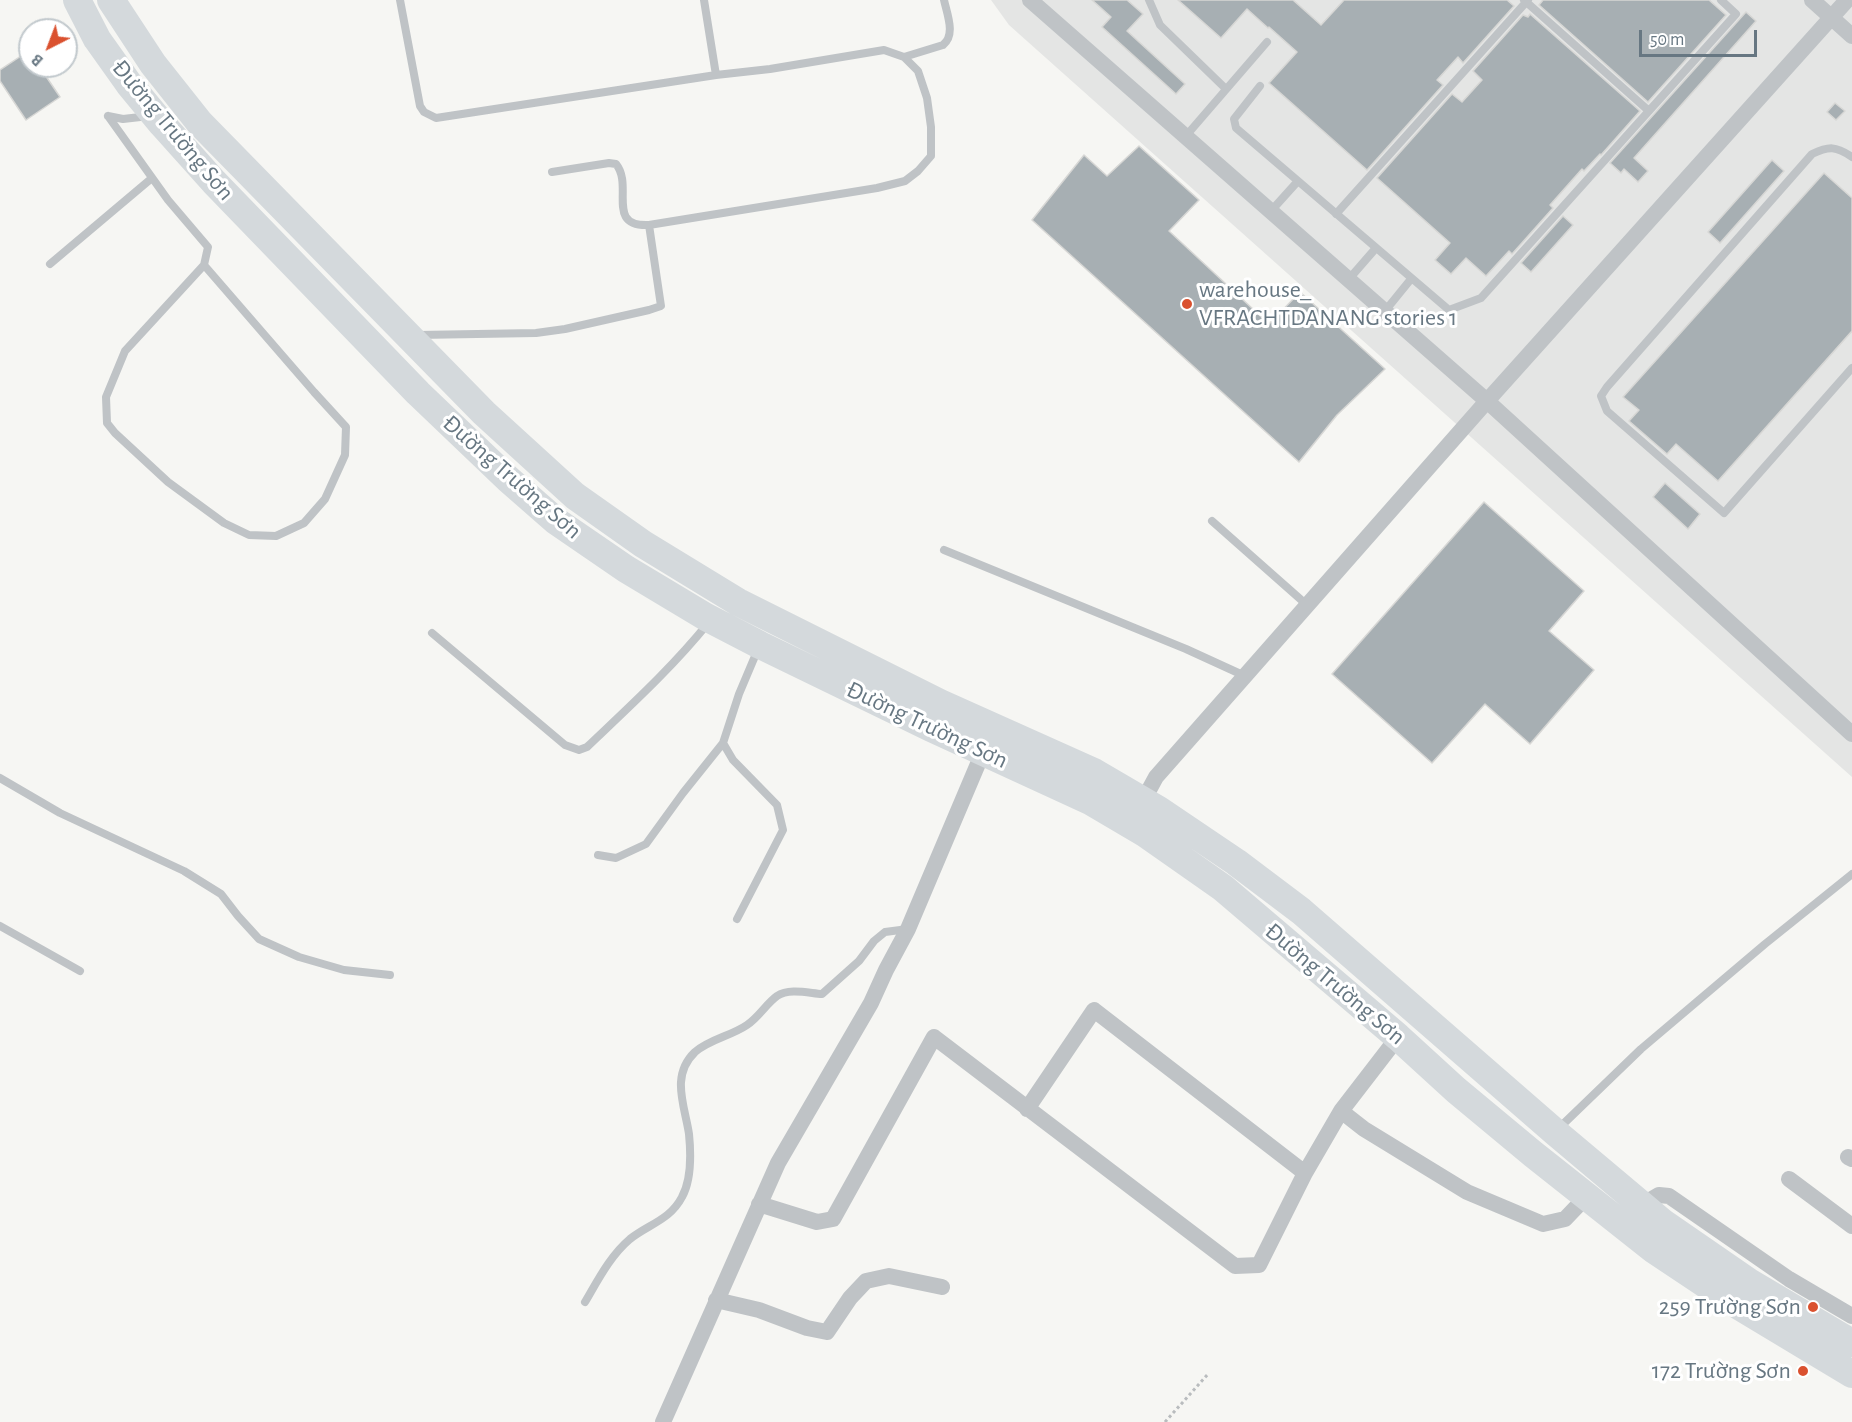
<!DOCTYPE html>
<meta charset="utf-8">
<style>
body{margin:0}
#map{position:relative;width:1852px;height:1422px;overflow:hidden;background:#f6f6f3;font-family:"Alegreya Sans",sans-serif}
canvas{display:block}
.north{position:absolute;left:18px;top:18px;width:60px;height:60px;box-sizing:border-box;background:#fff;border:2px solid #c2c9cd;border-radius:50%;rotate:222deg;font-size:16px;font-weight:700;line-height:24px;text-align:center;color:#677782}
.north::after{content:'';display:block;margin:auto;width:21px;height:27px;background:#da512f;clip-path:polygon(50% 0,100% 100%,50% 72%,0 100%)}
.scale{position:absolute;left:1639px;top:30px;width:118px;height:27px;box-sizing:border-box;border:3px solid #677782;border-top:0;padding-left:8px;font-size:18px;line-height:21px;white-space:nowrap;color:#677782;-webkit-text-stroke:4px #fff;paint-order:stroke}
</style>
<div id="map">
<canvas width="1852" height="1422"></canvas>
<div class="north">B</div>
<div class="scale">50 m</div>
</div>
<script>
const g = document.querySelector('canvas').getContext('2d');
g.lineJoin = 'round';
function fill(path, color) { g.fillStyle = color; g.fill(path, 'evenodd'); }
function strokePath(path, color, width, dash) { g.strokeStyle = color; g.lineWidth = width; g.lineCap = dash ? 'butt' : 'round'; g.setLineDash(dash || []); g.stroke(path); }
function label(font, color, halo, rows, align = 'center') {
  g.font = font + ' "Alegreya Sans",sans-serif'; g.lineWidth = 6; g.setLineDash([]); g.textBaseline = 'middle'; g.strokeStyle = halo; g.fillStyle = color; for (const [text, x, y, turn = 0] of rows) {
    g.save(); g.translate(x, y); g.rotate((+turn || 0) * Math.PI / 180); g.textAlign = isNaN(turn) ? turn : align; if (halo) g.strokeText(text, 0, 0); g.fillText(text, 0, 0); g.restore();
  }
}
fill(new Path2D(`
 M991,0H1852V777L1009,25Z`), '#e4e5e4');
const building = new Path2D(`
 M1092,0H1127L1143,14L1127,31L1185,84L1176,94L1102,27L1111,17Z
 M1178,0H1293L1321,25L1344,0H1507L1514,6L1463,63L1458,57L1437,80L1443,85L1367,170L1269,83L1297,52L1269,27L1268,28L1247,9L1221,38Z
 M1543,0H1709L1726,15L1648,102L1539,5Z
 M1746,12L1756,21L1634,158L1648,171L1638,182L1624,169L1621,173L1610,163Z
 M1530,14L1640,111L1601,155L1600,154L1584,171L1582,169L1550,205L1553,208L1512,254L1509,251L1486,276L1466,258L1451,274L1435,260L1450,243L1377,178L1452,94L1462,102L1482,80L1473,71L1523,15L1528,17Z
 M30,50V66H39L60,97L26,120L0,81V70Z
 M1835,103L1845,111L1836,120L1827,112Z
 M1139,146L1199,200L1169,231L1269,324L1300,292L1385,369L1337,415L1299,462L1032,220L1084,155L1107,176Z
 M1772,160L1784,171L1720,243L1708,232Z
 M1824,173L1852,198V331L1718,481L1676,444L1667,454L1629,421L1639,410L1623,397Z
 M1563,216L1573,225L1531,272L1521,263Z
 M1665,483L1700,514L1688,529L1653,497Z
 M1484,502L1584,591L1549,631L1594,670L1530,744L1485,704L1432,763L1332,674Z`);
fill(building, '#a7afb3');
strokePath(building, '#d7d7d5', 1.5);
strokePath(new Path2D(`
 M1165,1422L1209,1373`), '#b9bcbe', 3, [3, 3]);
strokePath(new Path2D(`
 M400,0L420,106L424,112L436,118L716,75L704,0
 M1149,0L1160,25L1226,89
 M1524,0L1649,111
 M904,57L943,45C956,35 947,14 944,0
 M1260,86L1234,119L1236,128L1449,310L1481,298L1736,14L1721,0
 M108,116L168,200L208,247L204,265L125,351L106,397L107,423L115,433L168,482L224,523L249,535L276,536L304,523L325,499L345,455L346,427L314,392L204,265
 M108,116L123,119L149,116
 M1185,137L1267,42
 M1852,157C1836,146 1829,146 1812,154L1607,387L1601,396L1607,411L1724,513L1852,368
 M552,172L609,163L616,164C634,186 605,227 649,225
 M1271,211L1298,181
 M1336,214L1528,0
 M50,264L152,178
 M1349,279L1376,248
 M1385,311L1411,279
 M418,335L536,333L565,329L649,310L661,306L649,225L877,188L905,181L918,171L931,156V127L927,98L918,71L904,57L884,50L770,69L716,75
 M1212,521L1307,605
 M944,550L1186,649L1245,676
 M432,633L565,745L579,750L587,747C629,707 672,668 709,622
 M0,778L60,813L184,871L221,894L238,916L259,939L299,957L344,970L390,975
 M598,855L616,858L646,844L683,793L723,743
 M737,919L783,830L777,805L733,760L723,743L739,694L758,649
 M0,926L80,971
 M1557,1130L1641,1049L1765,944L1852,874
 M585,1302C598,1280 610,1256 630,1239C649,1224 670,1220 682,1197C692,1179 691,1154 689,1134C685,1106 670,1076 695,1052C710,1039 731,1036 747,1025C759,1017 766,1004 777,996C789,988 808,993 822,994L859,961L874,941L885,932L908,929`), '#bfc3c6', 8);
strokePath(new Path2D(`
 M1030,0L1487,401L1852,734
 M1812,0L1852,36
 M1143,801L1156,777L1487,401L1847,0
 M1027,1109L1094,1010L1305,1173
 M1341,1111L1398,1037
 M1848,1157L1852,1159
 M1789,1179L1852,1226
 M759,1204L817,1222L833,1219L934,1037L1235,1266L1259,1265L1305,1173L1341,1111L1364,1129L1467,1192L1543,1224L1565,1219L1586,1197
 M1642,1205L1659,1195L1669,1196L1789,1279L1852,1316
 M716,1300L759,1310L807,1328L827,1332L850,1298L866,1281L889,1276L942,1287
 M663,1422L778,1163L871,1003L886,970L908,929L983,752`), '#bfc3c6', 16);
strokePath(new Path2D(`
 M77,0L97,39L129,84L162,124L214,182L418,393L508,479L556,521L626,569L706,617L760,645L931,728L1090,801L1146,834L1223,888L1398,1037L1456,1090L1533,1154L1653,1249L1734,1303L1852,1374
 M111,0L153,64L199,122L484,413L575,496L643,544L738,602L940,703L1094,772L1159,810L1236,862L1301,911L1555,1132L1662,1222L1749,1282L1852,1343`), '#d4d9dc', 28);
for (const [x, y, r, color] of [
 [1187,304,6,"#da512f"],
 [1813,1307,6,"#da512f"],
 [1803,1371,6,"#da512f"]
]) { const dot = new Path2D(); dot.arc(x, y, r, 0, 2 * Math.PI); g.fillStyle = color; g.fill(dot); strokePath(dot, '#fff', 2); }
label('24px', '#677782', '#fff', [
 ["Đường Trường Sơn",173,130,50],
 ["Đường Trường Sơn",512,477,41],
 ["Đường Trường Sơn",927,725,25],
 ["Đường Trường Sơn",1335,984,40]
]);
label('24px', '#677782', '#fff', [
 ["warehouse_",1199,290,"left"],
 ["VFRACHTDANANG stories 1",1199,318,"left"],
 ["259 Trường Sơn",1801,1307],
 ["172 Trường Sơn",1791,1371]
], 'right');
</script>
